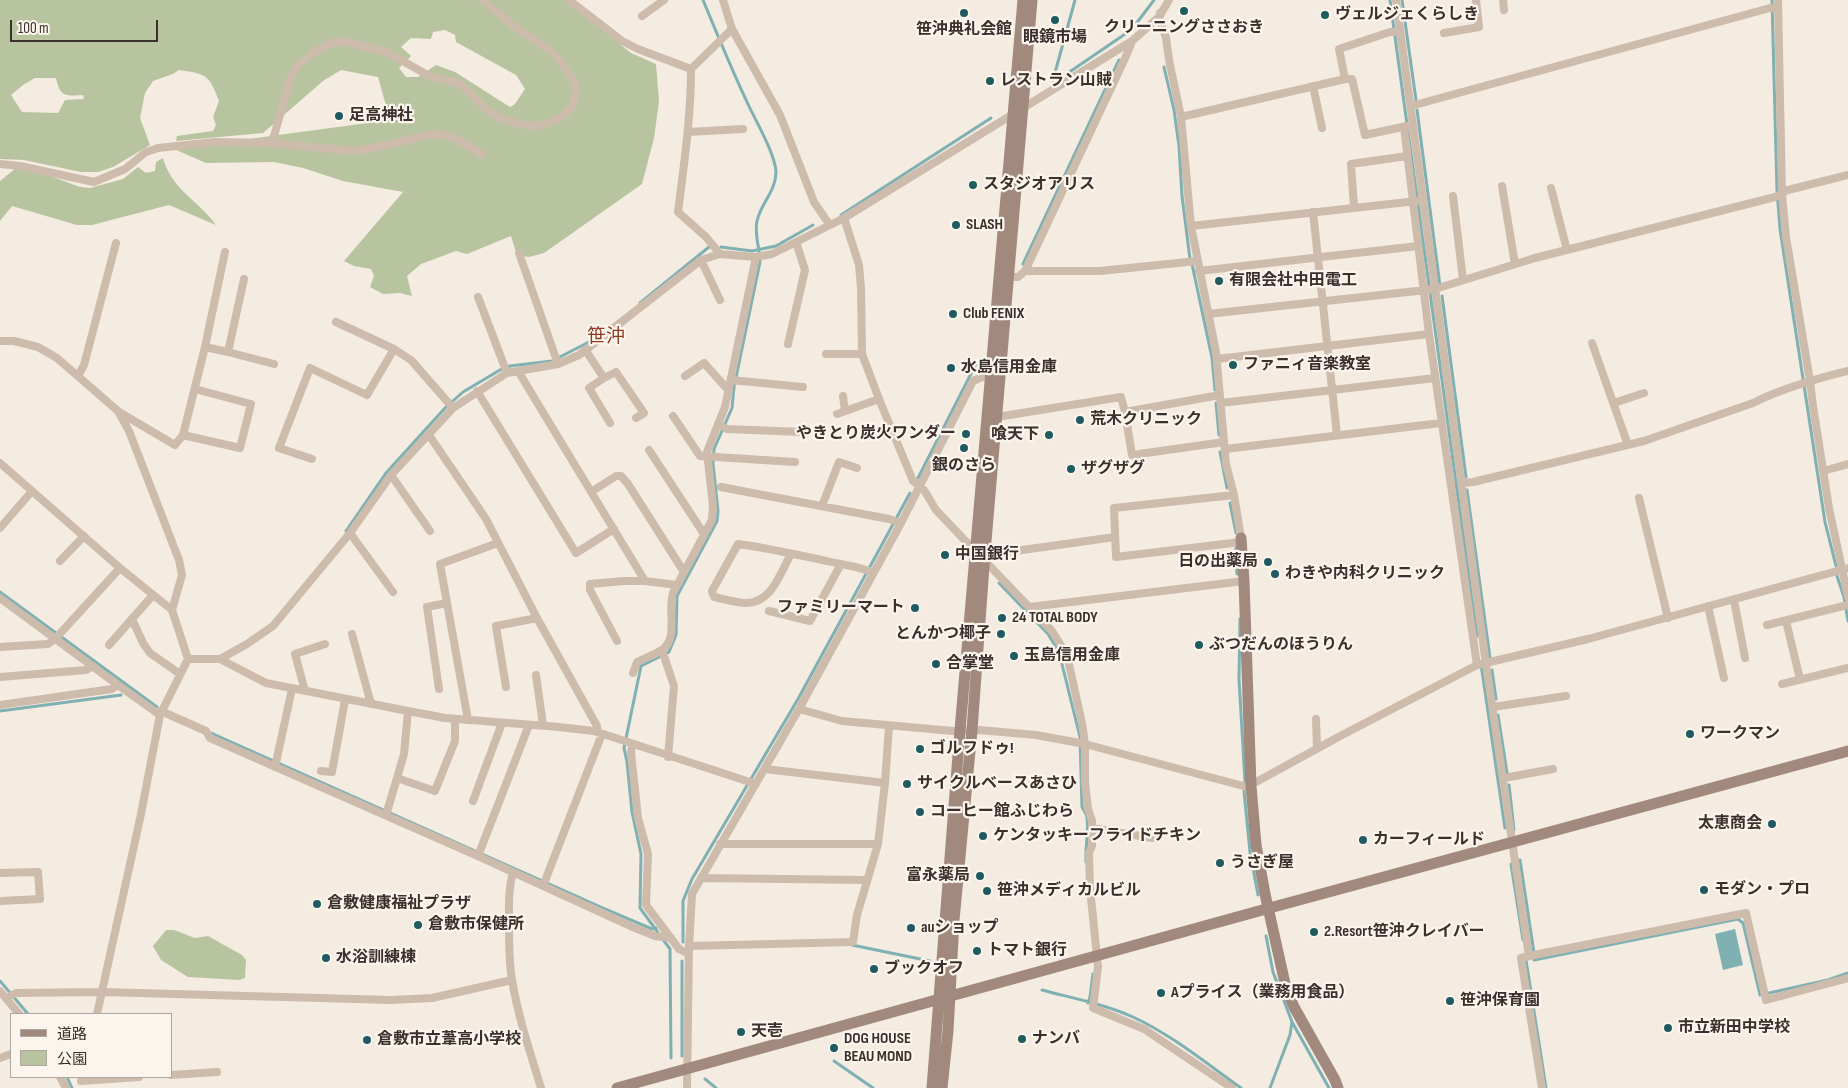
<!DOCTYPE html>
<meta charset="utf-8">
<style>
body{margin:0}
#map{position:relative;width:1848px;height:1088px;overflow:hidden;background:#f4ebe1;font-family:"Sofia Sans Condensed","Noto Sans JP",sans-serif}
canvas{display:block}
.legend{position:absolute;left:10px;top:1013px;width:162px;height:65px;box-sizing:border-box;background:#fbf5ee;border:1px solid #aea6a0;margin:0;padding:6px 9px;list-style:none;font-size:15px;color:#3b302b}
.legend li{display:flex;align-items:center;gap:10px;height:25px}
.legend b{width:25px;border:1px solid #aea6a0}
.scale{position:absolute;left:10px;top:20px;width:148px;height:22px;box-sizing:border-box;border:2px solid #3b302b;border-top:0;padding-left:6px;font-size:15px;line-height:18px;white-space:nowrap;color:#3b302b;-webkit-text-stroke:4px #fbf5ee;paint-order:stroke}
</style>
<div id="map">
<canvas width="1848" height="1088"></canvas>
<ul class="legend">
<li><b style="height:6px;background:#a18a7d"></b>道路</li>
<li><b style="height:14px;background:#b8c4a0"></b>公園</li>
</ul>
<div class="scale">100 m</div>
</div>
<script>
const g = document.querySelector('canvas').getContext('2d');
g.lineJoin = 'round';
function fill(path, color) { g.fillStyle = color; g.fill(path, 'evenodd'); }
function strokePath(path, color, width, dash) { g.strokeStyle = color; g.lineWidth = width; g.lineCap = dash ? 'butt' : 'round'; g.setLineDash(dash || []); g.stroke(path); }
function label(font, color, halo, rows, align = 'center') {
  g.font = font + ' "Sofia Sans Condensed","Noto Sans JP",sans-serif'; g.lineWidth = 4.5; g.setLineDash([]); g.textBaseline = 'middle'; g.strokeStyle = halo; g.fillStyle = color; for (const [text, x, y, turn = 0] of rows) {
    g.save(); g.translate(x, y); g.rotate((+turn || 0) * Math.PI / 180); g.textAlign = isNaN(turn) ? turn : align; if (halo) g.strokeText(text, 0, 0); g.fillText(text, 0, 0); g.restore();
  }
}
fill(new Path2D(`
 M0,0H565L631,53L656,64L659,101L654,138L642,184L544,253L529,257L517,255L511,236L467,254L456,251L421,264L407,276L412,296L400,293L383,294L370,287L374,276L371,269L354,266L344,261L403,192L343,181L303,168L274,162L206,163L174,149L390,120L378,77L341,70L323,81L263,133L176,141L177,136L213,131L216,125L213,117L219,101C209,75 207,74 179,70L173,74L153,81L145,93L140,118L150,145L113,167L98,172H81L24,160L0,159ZM445,30L455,35L456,42L516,75L525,89L515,104L510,107L455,72L436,65L418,77H406L399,68L411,56L401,47L411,38L431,39L433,32ZM35,78H56C60,97 65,96 83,95L84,99L65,100L58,113L22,112L11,95L23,85Z
 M163,158C172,190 198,200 216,225L169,205L92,225H77L12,206L0,221V181L16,168L50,176L80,187L90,188L123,179L138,167L146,173L155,171L156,162Z
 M166,930H174L195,938L208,936L242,955L246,960L245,978L239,980L188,977L161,960L153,946Z`), '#b8c4a0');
fill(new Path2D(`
 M1735,929L1743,965L1723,970L1715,934Z`), '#7fb0b2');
strokePath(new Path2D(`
 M1390,0L1477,636
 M1402,0L1416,100
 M1772,0L1777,191L1780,229L1825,522L1836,566
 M1142,16L1154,0
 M1164,67L1174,110L1179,146L1182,196L1190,259
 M1068,73L1131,30L1142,16
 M1053,80L1075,0
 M1417,110L1440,286
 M841,215L991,118
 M721,247L752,251L776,246L813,225
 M1023,264L1119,60
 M1192,264L1212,358L1215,390
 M1442,296L1466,477
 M640,303L709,247
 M1216,403L1219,435
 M1220,452L1227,488
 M918,478L977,362
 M1467,490L1490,658
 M1230,503L1236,533
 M346,531L386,473L445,408L463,392L500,370L510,366L552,361L589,342
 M1236,548L1237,574
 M1837,576L1844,597L1848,621
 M999,583L1048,634L1059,652L1080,737L1082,807C1084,811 1087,814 1087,818C1089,833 1085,847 1086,862
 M0,592L157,707
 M1240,619L1239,679L1245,782
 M1481,664L1505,828
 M1492,670L1496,699
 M0,711L121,695
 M1498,715L1507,773
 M211,733L603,908L652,929L656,928
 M1509,785L1514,830
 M1244,791L1250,852L1258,895
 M1520,860L1534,953
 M1511,864L1523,940
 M1266,936L1273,972L1292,1022L1290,1035L1270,1088
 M683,942V901L692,879L798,699L910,493
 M852,945L930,961
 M1526,960L1546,1088
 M1534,960L1738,919L1743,923L1760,995L1828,980L1848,973
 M0,981L28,1014
 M1042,990C1072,998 1104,1004 1133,1017C1172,1035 1207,1064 1241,1088
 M1088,1003L1090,997L1093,974
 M1292,1022L1329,1088
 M682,1056V961
 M671,1058L670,949L640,908L641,854L632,812L627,762L624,748L641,666L669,652L676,635L677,596L717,521L718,511L713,464L714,449L732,408L734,387L760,262C760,248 754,235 757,221C761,203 776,191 776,172C775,153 755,120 747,102C731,68 717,34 703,0
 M834,1061L873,1088
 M67,1077L72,1088
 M705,1079L716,1088`), '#7fb0b2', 3);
strokePath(new Path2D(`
 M569,0L622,41L638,49L691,69
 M723,0L732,29L780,115L814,202L829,224
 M1396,0L1486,664L1529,956L1746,913L1766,1000L1848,978
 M1503,0L1504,10
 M1778,0L1782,194L1786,237L1810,381L1813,406L1829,508L1848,597
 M1160,13L1159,17L1166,38L1169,60L1181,117L1191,226L1216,352L1226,464L1234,495L1241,538
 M642,16L664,0
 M1400,31L1390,32L1339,49L1345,79H1352L1365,135L1407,126
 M1444,33L1479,27L1476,0
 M1313,86L1322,128
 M1411,106L1770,8H1778
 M1181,117L1345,79
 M1404,127L1429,334L1477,665
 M688,132L743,129
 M272,143L291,76L297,66L310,55L328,44L337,42H346L387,52L431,77L455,82L462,85L487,110L501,119L528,126L541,125L554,121L567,113L573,105L576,92L574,81L562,63L552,52L515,27L482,0
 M0,164L20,166L94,182L125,169L146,152L158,148L215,142L272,143L352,151L362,150L435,134C454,136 467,144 482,155
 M1502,186L1515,264
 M1551,188L1567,250
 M1453,196L1463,280
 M1354,207L1351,164L1407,156
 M1313,212L1337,435
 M844,218L859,265L861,288L862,354L879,399L913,481L924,490L936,510L976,552
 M1191,226L1417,201
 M519,253L558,364
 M720,254L706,237L678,212C684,164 691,117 691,69L732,29
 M701,260L720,300
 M1025,271H1100L1197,261
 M1199,271L1418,246
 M1006,277H1018L1025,271L1127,54L1132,41
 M244,279L228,352L274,364
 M478,297L507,373
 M1208,314L1435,289L1535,258L1775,197L1788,190L1848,175
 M336,322L394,349L411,360L453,408
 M0,341H14L38,347L57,358L118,411L129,431L179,560L182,575L172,610
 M1592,343L1628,445
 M788,344L805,270L796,242
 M205,347L228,352
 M586,351L604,378L589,388L610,423
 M826,354H862
 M1217,359L1429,334
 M518,371L645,581L677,585
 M78,376L84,365L116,243
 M685,376L704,363L729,391
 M604,378L616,372L644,413L636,418
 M731,380L803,387
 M477,391L576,553L614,529
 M1220,395L1125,412L1132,455L1224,442
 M843,396L845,411
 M1221,403L1435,378
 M1614,403L1644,393
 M119,412L175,445L183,435L205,347L225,252
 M837,414L879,399
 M673,416L700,456L795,462
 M997,417L1121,397L1125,412
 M718,424L727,429L801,432
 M183,435L240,448L251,404L195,389
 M429,435L486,519L537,618L597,726L598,732
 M1225,449L1441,423
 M649,450L704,534
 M312,459L279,448L310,368L367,395L394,349
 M0,463L120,568L172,610L188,659L160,715L141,814L97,1014
 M1823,471L1848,464
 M391,475L430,531
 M1461,483L1473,482L1644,441L1753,403C1783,388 1815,379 1848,371
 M721,487L889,519L901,523
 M591,492L616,476H621L628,484L684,572
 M1234,495L1114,508L1116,557L1241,542
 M1639,498L1668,618
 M822,506L839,462L857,468
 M0,528L32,491
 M350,533L393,592
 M981,553L994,554L1115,537
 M791,554C780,573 772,603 746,603C736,603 724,599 714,597L712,591L738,544C768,548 798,555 827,561C842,565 860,566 873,573
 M984,560L1052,631L1067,655L1082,723L1085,744V782L1088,809L1092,821V846L1089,853L1090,888L1098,967L1093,1008L1144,1029L1232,1088
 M60,561L84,536
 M0,598L118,685
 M1734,600L1745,658
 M1708,606L1724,678
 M1030,607L1244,581
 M769,611L810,621L841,564
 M132,619L143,643L150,653L180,674
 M1786,621L1800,679
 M1767,625L1848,605
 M352,634L371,704
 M617,641L590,590V584L624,581H645
 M109,645L153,595
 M0,647L48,644L55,639L120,568
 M662,650L674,686L668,757
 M188,659H220L266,683L408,711L445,718L559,727L594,731L756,784
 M220,659L247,644L273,626L350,533L391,475L453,408L507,373L558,364L579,355L701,260L720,254L756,257L772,254L844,218L1132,41L1159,17L1169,0
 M633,673L637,662C645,658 654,655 662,650C679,638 667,610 673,593L712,520L713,506L707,452L725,407L756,257
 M536,675L543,725
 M0,677L86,670L93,666
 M1782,684L1848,668
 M506,687L496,626L537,618
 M439,689L427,607L447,603
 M305,691L295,654L325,644
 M0,705L112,689L118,685L160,715
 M1493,707L1566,696
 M799,709L842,721L953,731L979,730L1036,735L1085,744L1247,787L1342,735L1477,665L1588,639L1848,568
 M161,711L206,731L210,738L478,856L635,928L655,936L671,938
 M1316,719L1317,749
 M468,720L440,564L498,543
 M632,745L631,753L638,818L648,854L646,905L679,949L689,954
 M275,767L292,689
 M765,769L885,783
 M321,771L332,772L345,700
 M397,778L404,754L408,711
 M1504,778L1553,769
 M473,801L502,723
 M386,815L397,778L435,791L455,741V719
 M1092,828L1152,838
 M720,844H878
 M478,856L529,725
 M513,872C508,890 509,907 509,926C509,944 509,962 512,980C518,1016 530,1052 541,1088
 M0,873L38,872L40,899L0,901
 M701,878L867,880
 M543,886L602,734
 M689,946L853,942L857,915L878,844L885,783L889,726
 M1529,956L1521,958L1542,1088
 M0,991L19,1014
 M6,998L16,993L102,992L391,1000L432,998L512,980
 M0,1058L11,1054
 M171,1075L217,1072
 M60,1077L66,1088
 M81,1081L139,1077
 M687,1088L689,946L692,894L799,709L901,523L973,381L982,377H993`), '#cdbbac', 8);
strokePath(new Path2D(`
 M1241,538L1244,581L1251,786L1256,845L1265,894L1286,988L1294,1007L1335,1080L1338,1088
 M617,1088L1277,906L1848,751
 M932,1088L960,730L1023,0
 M942,1088L948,1031L954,920L972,730L985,553L1032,0`), '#a18a7d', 11);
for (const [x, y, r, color] of [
 [1184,11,5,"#1f5a5e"],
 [964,13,5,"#1f5a5e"],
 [1325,15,5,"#1f5a5e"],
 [1055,20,5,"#1f5a5e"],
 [990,81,5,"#1f5a5e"],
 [339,116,5,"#1f5a5e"],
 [973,185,5,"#1f5a5e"],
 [956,225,5,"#1f5a5e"],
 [1219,281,5,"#1f5a5e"],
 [953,314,5,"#1f5a5e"],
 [1233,365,5,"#1f5a5e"],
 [951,368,5,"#1f5a5e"],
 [1080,420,5,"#1f5a5e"],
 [966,434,5,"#1f5a5e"],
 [1049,435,5,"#1f5a5e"],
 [964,448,5,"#1f5a5e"],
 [1071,469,5,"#1f5a5e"],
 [945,555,5,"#1f5a5e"],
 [1268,562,5,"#1f5a5e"],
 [1275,574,5,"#1f5a5e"],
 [915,608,5,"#1f5a5e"],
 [1002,618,5,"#1f5a5e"],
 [1001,634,5,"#1f5a5e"],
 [1199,645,5,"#1f5a5e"],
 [1014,656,5,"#1f5a5e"],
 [936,664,5,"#1f5a5e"],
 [1690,734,5,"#1f5a5e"],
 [920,749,5,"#1f5a5e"],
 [907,784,5,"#1f5a5e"],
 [920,812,5,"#1f5a5e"],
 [1772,824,5,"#1f5a5e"],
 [983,836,5,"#1f5a5e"],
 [1363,840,5,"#1f5a5e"],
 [1220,863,5,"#1f5a5e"],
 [980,876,5,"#1f5a5e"],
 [1704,890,5,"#1f5a5e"],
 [987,891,5,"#1f5a5e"],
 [317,904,5,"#1f5a5e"],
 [418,925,5,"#1f5a5e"],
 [911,928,5,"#1f5a5e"],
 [1314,932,5,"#1f5a5e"],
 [977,951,5,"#1f5a5e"],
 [326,958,5,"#1f5a5e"],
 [874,969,5,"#1f5a5e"],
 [1161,993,5,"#1f5a5e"],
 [1450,1001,5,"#1f5a5e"],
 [1668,1028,5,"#1f5a5e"],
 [741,1032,5,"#1f5a5e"],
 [1022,1039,5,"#1f5a5e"],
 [367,1040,5,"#1f5a5e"],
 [834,1048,5,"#1f5a5e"]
]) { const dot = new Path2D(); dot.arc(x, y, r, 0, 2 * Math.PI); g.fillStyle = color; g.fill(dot); strokePath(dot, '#fbf5ee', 2); }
label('bold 16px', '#3b302b', '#fbf5ee', [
 ["ヴェルジェくらしき",1335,15],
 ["クリーニングささおき",1184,28,"center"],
 ["笹沖典礼会館",964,30,"center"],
 ["眼鏡市場",1055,38,"center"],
 ["レストラン山賊",1000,81],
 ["足高神社",349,116],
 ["スタジオアリス",983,185],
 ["SLASH",966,225],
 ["有限会社中田電工",1229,281],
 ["Club FENIX",963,314],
 ["ファニィ音楽教室",1243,365],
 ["水島信用金庫",961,368],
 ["荒木クリニック",1090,420],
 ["やきとり炭火ワンダー",956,434,"right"],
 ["喰天下",1039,435,"right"],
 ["銀のさら",964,466,"center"],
 ["ザグザグ",1081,469],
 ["中国銀行",955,555],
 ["日の出薬局",1258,562,"right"],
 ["わきや内科クリニック",1285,574],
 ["ファミリーマート",905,608,"right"],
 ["24 TOTAL BODY",1012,618],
 ["とんかつ椰子",991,634,"right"],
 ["ぶつだんのほうりん",1209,645],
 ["玉島信用金庫",1024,656],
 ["合掌堂",946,664],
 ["ワークマン",1700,734],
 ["ゴルフドゥ!",930,749],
 ["サイクルベースあさひ",917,784],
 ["コーヒー館ふじわら",930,812],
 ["太恵商会",1762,824,"right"],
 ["ケンタッキーフライドチキン",993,836],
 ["カーフィールド",1373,840],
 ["うさぎ屋",1230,863],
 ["富永薬局",970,876,"right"],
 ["モダン・プロ",1714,890],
 ["笹沖メディカルビル",997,891],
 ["倉敷健康福祉プラザ",327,904],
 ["倉敷市保健所",428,925],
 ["auショップ",921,928],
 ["2.Resort笹沖クレイバー",1324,932],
 ["トマト銀行",987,951],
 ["水浴訓練棟",336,958],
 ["ブックオフ",884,969],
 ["Aプライス（業務用食品）",1171,993],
 ["笹沖保育園",1460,1001],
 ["市立新田中学校",1678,1028],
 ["天壱",751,1032],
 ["DOG HOUSE",844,1039],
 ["BEAU MOND",844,1057],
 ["ナンバ",1032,1039],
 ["倉敷市立葦高小学校",377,1040]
], 'left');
label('19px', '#8c3b22', '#fbf5ee', [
 ["笹沖",606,337]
]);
</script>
